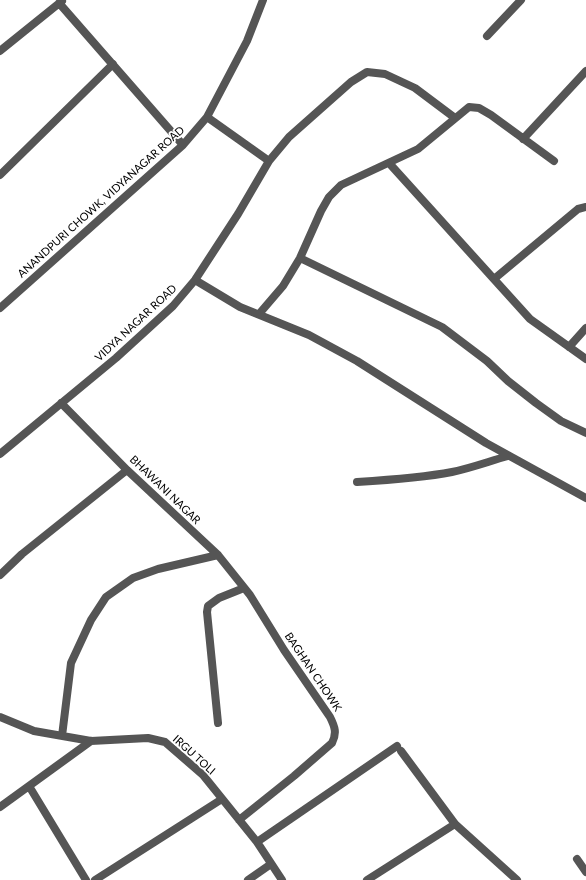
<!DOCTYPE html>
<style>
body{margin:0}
canvas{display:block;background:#fff}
</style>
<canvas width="586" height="880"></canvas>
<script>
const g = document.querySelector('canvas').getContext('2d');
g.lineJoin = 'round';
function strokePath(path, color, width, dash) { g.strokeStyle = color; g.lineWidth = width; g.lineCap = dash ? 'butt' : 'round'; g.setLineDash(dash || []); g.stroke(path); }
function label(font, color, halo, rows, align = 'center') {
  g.font = font + ' Lato,sans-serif'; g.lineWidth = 3.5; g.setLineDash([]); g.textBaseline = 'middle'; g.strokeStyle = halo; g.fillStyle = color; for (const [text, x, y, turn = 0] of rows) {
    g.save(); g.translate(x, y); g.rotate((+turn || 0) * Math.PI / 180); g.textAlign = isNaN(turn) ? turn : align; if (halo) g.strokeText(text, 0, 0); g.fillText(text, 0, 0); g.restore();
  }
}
strokePath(new Path2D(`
 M59,3L183,145
 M487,36L521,0
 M0,51L62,1
 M207,117L269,161
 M523,139L586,71
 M389,163L530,319L586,359
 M0,175L113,64
 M300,258L442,327L487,361L508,381L536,403L561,421L586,433
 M494,279L578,209L586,207
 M195,280L240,307L309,335L357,361L486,443L586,498
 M0,308L183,145L207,117L247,41L263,0
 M259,314L283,286L300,258L321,211L329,197L341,185L418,149L469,107L479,108L491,115L554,161
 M569,347L586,328
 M61,403L127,470L218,555L250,595L284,650L330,717C335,727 337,733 332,743L294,776L239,820
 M0,454L116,358L173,306L195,280L238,214L269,161L289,137L351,82L367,72L385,74L415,88L455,118
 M357,482C389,480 421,478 452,472C471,468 490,461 508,456
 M0,575L22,554L127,470
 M0,717L34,731L91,741L148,738L165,742L203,775L257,842L282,880
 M218,723L207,612L208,606L219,598L244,588
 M62,736L71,663L91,620L106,597L133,578L158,569L218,555
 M401,751L455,824L517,880
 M29,786L86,880
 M0,807L91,741
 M257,842L397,746
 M577,859L586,872
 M95,880L222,799
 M248,880L271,864
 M367,880L455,824`), '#555', 8);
label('11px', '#000', '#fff', [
 ["ANANDPURI CHOWK, VIDYANAGAR ROAD",101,202,-42],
 ["VIDYA NAGAR ROAD",136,323,-43],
 ["BHAWANI NAGAR",165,490,44],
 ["BAGHAN CHOWK",313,672,56],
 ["IRGU TOLI",194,755,42]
]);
</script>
